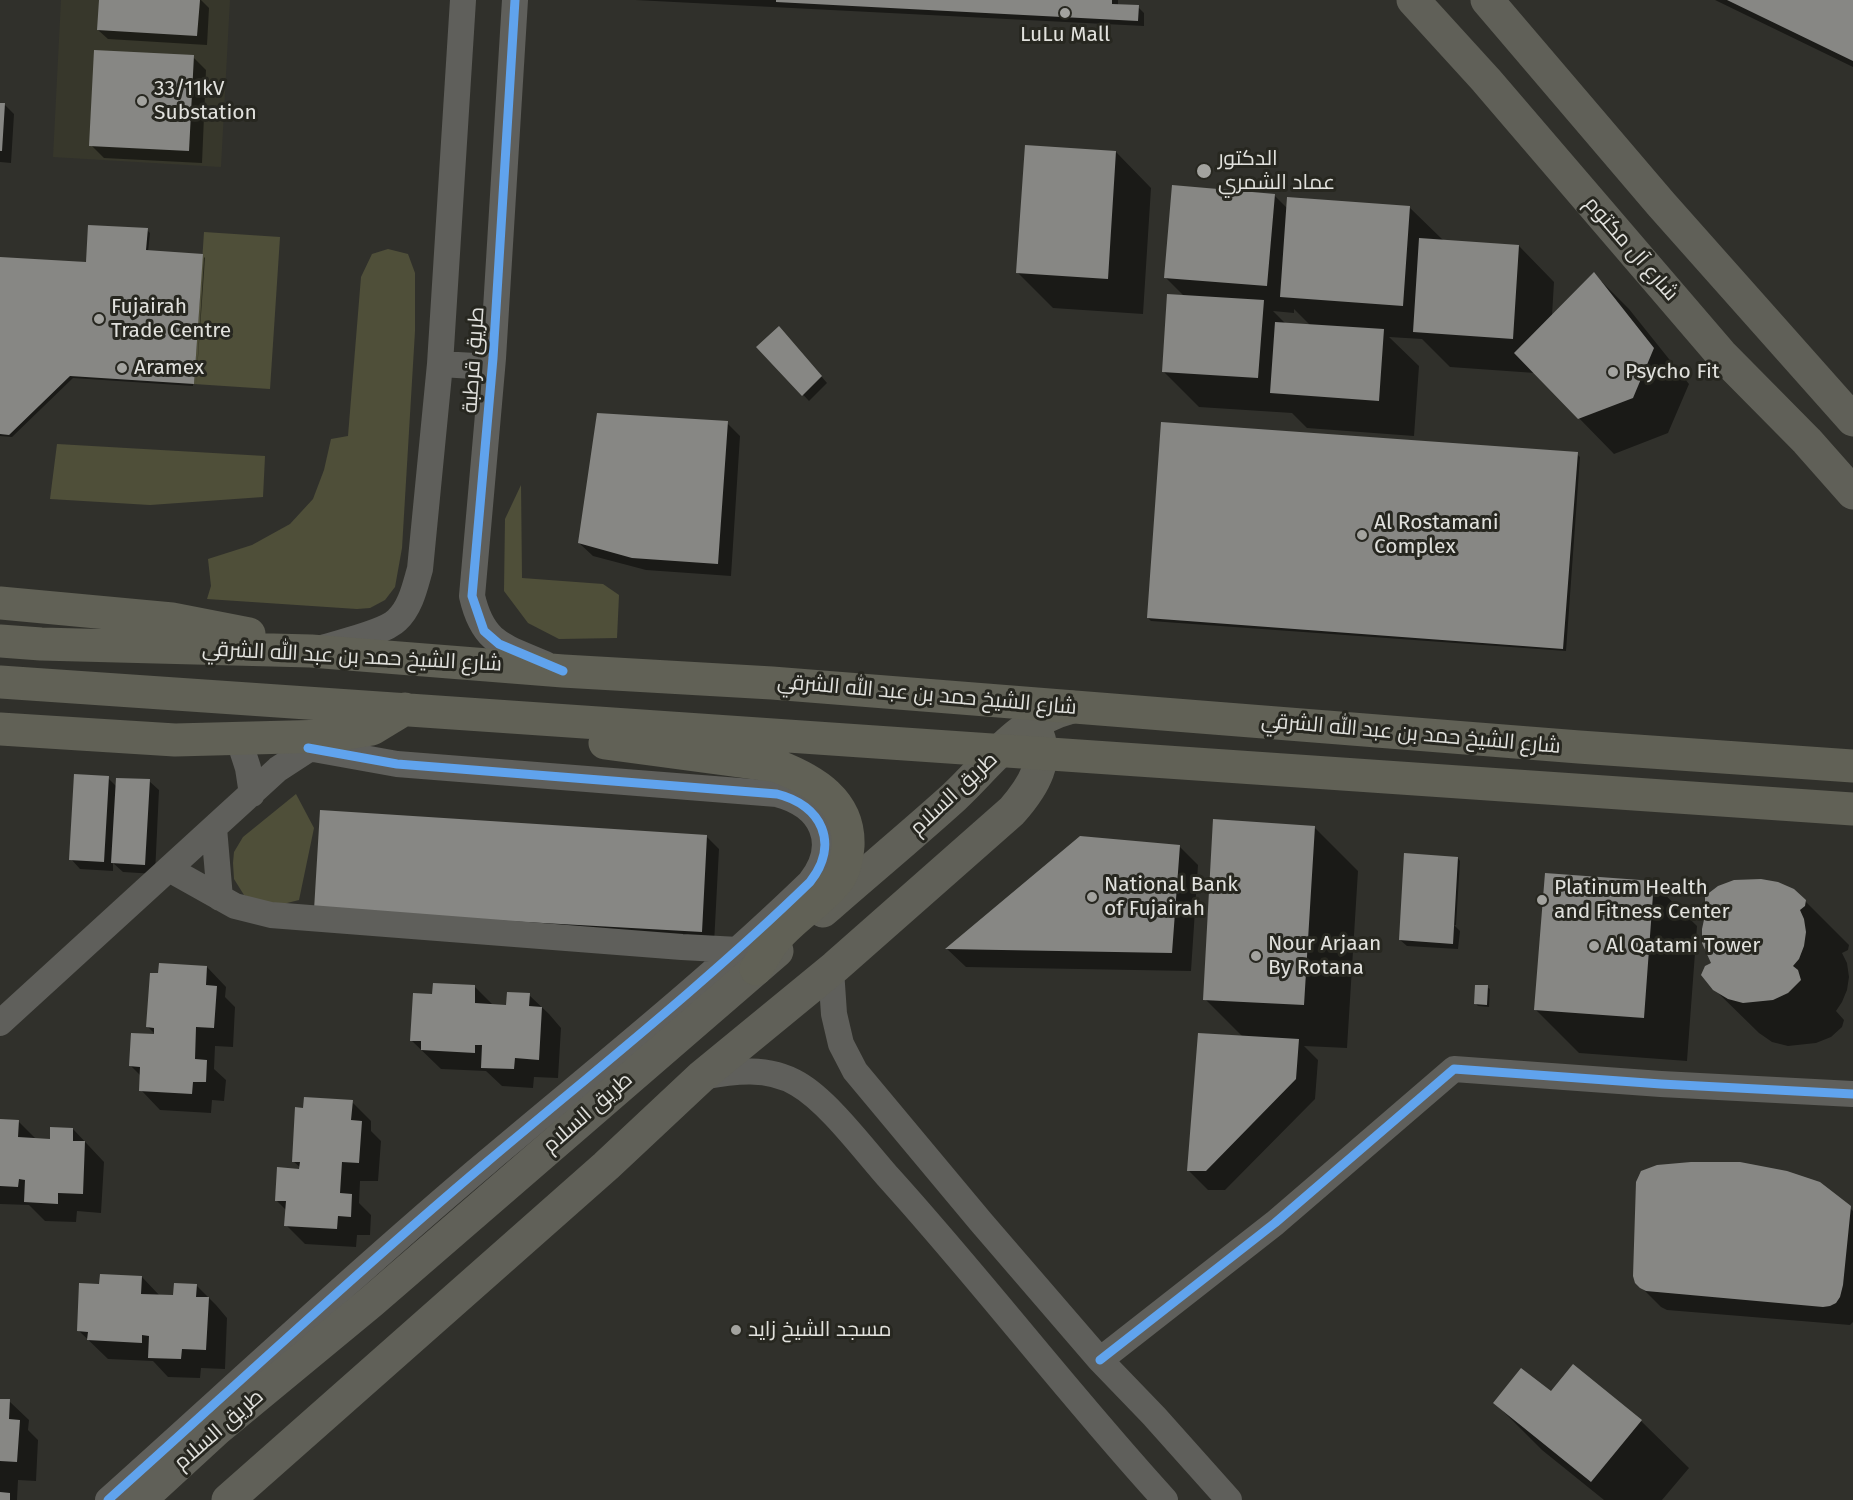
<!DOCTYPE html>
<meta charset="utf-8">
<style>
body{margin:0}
canvas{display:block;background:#30302b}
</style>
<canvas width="1853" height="1500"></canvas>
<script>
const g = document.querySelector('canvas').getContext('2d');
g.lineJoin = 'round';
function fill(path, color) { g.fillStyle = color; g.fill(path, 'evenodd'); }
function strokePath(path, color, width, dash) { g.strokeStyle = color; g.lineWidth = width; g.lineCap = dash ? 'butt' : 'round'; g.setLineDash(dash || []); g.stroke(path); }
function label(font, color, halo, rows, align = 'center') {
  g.font = font + ' "Fira Sans",Cairo,sans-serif'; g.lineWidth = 6; g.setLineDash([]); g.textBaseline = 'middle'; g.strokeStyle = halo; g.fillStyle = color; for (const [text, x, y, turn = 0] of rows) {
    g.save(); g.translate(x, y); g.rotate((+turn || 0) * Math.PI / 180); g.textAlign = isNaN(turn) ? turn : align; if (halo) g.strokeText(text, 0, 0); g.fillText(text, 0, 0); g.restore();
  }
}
fill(new Path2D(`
 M61,0H230L221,167L53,157Z`), '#37372b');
fill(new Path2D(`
 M204,232L280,237L270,389L194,384Z
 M388,249L408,254L415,273V331L402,548L395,587L385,600L370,608L357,609L207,599L211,586L208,559L252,545L290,524L313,499L324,470L331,439L348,436L361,277L372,254Z
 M57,444L265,456L263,497L150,505L50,499Z
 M521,485L522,578L603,584L619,595L617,638L559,639L528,623L504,591L505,519Z
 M296,794L314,828L299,900L279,905L262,902L244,895L234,879L233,863L234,852L243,837Z`), '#4f4f39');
fill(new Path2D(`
 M100,0H201L209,8L207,45L108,39L98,30Z
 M635,0H1118V6L1138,7L1144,13V26Z
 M1715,0H1853V67Z
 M193,57L206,70L202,163L104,158L91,145Z
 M0,104H4L14,114L11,163L0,162Z
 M1116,152L1151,188L1143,314L1053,308L1017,272Z
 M1274,195L1287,208L1409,207L1444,241L1519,246L1554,282L1552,316L1594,274L1629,309L1689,384L1668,433L1614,454L1535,373L1450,367L1422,339L1389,337L1419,366L1414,436L1307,428L1292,413L1199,407L1163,371L1185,297L1165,277ZM1294,309L1311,326L1286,324L1273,311L1294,313Z
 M147,230L150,233L148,252L201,256L193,386L73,378L12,437L0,436V258L87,264Z
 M204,257L205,258L196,386Z
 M785,334L827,383L809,401L758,347Z
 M727,423L740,436L731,576L646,570L593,556L579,543Z
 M1577,454L1580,457L1566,651L1151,621L1148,618Z
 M108,778L117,787L149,781L159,790L155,874L123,872L113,863V871L80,869L71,859Z
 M1314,827L1358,871L1347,1048L1304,1046L1318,1060L1315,1099L1225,1190H1208L1189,1171L1243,1037L1205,999Z
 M706,836L719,849L714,944L328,922Z
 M1179,846L1198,865L1191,971L966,967L947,949Z
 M1458,858L1460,861L1456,925H1454L1460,931L1458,949L1407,946L1400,940Z
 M1653,883L1697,926L1687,1061L1579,1053L1536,1010Z
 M1805,901L1849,945L1848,950L1842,953L1847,963L1849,977L1847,990L1842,1002L1836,1011L1844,1020L1842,1027L1831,1037L1816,1043L1788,1046L1772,1042L1759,1033L1714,989Z
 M207,967L226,987L225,997L235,1007L233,1047L215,1046L214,1069L226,1080L224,1101L212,1100L211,1113L160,1110L141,1090V1076L131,1066L157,1036L148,1027Z
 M475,987L494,1006H508L529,995L549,1014L561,1028L558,1078L534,1077L533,1088L502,1086L486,1071L441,1069L412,1041L434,995Z
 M1487,987L1490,989L1489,1007L1478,1006L1476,1004Z
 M352,1102L371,1121V1131L381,1141L378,1181H360L359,1203L371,1215L370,1235H357L356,1247L305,1244L286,1225L287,1211L276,1200L303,1170L293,1161Z
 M0,1120L18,1121L37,1140L51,1141L73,1129L104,1162L101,1213L77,1211L76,1222L45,1221L29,1205L0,1204Z
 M1837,1196L1853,1211V1322L1850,1325L1667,1310L1661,1307L1641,1287Z
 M142,1277L160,1296H175L196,1285L216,1305L227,1318L225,1369L201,1368L200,1378L168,1377L153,1361L108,1359L79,1331L101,1285Z
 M1574,1366L1641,1421L1689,1468L1662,1500H1604L1542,1450L1495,1403L1551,1394Z
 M0,1400L9,1401L29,1420L28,1430L38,1440L36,1481L18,1480L17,1500H0Z`), '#0007');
fill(new Path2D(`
 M99,0H200L197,36L97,30Z
 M776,0H1112V4L1139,5L1138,21L776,2Z
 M1727,0H1853V61Z
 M94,50L194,55L189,151L89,146Z
 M0,103H5L2,151H0Z
 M1025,145L1116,151L1108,279L1016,273Z
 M1172,185L1275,194L1267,286L1164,278Z
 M1287,197L1410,206L1403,306L1280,297Z
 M88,225L148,228L146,250L203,254L194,384L70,376L9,435L0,434V257L86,262Z
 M1419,238L1519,245L1513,339L1413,332Z
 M1594,272L1654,348L1633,398L1578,419L1514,353Z
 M1167,294L1264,300L1258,378L1162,372Z
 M1275,322L1384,329L1379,401L1270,393Z
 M779,326L822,376L802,396L756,347Z
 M597,413L728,421L718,564L632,558L578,543Z
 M1161,422L1578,452L1563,649L1147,618Z
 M74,774L109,776L104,862L69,860Z
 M116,778L150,779L145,865L111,863Z
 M320,810L707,835L702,932L314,910Z
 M1213,819L1315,826L1304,1005L1203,1000Z
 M1080,836L1180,845L1172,953L945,949Z
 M1404,853L1458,857L1453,944L1399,940Z
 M1545,873L1654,881L1644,1018L1534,1010Z
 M1761,879L1778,882L1794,889L1806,900L1805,906L1800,910L1804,919L1806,932L1804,946L1799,959L1793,966L1798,970L1801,980L1788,993L1773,1000L1743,1003L1728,999L1713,990L1701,975L1705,966L1711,963L1702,943V929L1705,915L1710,906L1705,902V896L1718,886L1734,880Z
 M159,963L207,966L206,985L217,986L214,1028L196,1027L195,1059L207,1060L206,1082H193L192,1094L139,1091L140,1067L129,1066L131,1033L154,1034V1028L146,1027L150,973H158Z
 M433,983L475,985V1003L506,1005L507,992L530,993L529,1006L542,1007L539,1060L515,1058L514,1069L481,1068L482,1045H475V1053L421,1050V1041H410L413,993L432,994Z
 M1475,985H1488L1487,1005L1474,1004Z
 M1198,1033L1299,1039L1296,1079L1206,1171H1187Z
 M304,1097L353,1100L351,1120L362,1121L359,1163L342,1162L340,1193L352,1194L351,1217L338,1216L337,1229L284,1226L286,1201H275L277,1167L299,1169L300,1162H292L295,1107L303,1108Z
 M0,1119L19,1120L18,1137L50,1139V1127L73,1128V1141H85L83,1194L58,1193V1204L24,1202L25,1180L19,1179L18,1187L0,1186Z
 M1691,1162H1740L1787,1171L1820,1182L1851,1206L1843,1285L1840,1297L1836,1303L1830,1306L1823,1307L1646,1291L1640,1288L1635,1283L1633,1276L1636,1182L1641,1171L1657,1165Z
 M100,1274L142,1276L141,1294L173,1295L174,1283L197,1284L196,1297H209L206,1350L182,1349L181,1359L148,1358L149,1336L142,1335V1343L87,1340L88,1332L77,1331L79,1283L99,1284Z
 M1573,1364L1642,1420L1591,1482L1493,1403L1521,1368L1551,1391Z
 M0,1399H10L9,1419L20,1420L17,1462L0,1461Z
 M0,1492L10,1493V1500H0Z`), '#878784');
strokePath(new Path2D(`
 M515,0L493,358L472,596C483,644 504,646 545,664
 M440,364L492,367
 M322,648C340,642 384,633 397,620C411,607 415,586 420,569L440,364L463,0
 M238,737L248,768L252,794
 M214,828L220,898
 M169,869L235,906L271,915L682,947L738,950
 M831,970L834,1014L841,1044L855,1071L981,1222L1100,1360L1154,1416L1229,1500
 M0,1023L278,769L321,741
 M701,1077C734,1071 768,1066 798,1084C829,1102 865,1151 890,1179C984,1283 1070,1396 1165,1500
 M1100,1360L1275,1223L1454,1069L1661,1084L1853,1094
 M108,1500C234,1387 358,1271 487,1162C596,1070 708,981 810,882C840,844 822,805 777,794L397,764L308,748`), '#5f5f5b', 26);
strokePath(new Path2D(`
 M1413,0L1486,80L1721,354L1807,441L1853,493
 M1487,0L1661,204L1853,420
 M823,911C866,873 911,836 954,797C992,761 1018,721 1072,707
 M140,1500L216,1430L371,1302L777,951
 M228,1500L606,1166L701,1077L835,967L1012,811C1033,787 1052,758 1034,727`), '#606058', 33);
strokePath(new Path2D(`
 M0,603L172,619L249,634
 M0,641L41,644L311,651L563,671L772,683L1579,747L1853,766
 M0,682L1853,809
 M0,729L175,740L329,736L372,729L405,709
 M605,743L777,766C813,780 850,801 848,846C847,858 845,872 837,881C819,903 791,919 773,942C767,950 762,960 756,969`), '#616156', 33);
strokePath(new Path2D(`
 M515,0L493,358L472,596L484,631L499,644L563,671
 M1100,1360L1275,1223L1454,1069L1661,1084L1853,1094
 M108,1500C234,1387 358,1271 487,1162C596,1070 708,981 810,882C840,844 822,805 777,794L397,764L308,748`), '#60a3ed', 9);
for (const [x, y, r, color] of [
 [1065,13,6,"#a3a39f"],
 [142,101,6,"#a3a39f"],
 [1204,171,8,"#a3a39f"],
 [99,319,6,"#a3a39f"],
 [122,368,6,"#a3a39f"],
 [1613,372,6,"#a3a39f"],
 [1362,535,6,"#a3a39f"],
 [1092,897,6,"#a3a39f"],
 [1542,900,6,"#a3a39f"],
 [1594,946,6,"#a3a39f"],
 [1256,956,6,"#a3a39f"],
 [736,1330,6,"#a3a39f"]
]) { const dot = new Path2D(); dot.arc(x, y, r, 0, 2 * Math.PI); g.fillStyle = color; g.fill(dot); strokePath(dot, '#272720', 2); }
label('21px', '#e1e1dd', '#272720', [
 ["LuLu Mall",1065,35,"center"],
 ["33/11kV",154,89],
 ["Substation",154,113],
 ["الدكتور",1218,159],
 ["عماد الشمري",1218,183],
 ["Fujairah",111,307],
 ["Trade Centre",111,331],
 ["Aramex",134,368],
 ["Psycho Fit",1625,372],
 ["Al Rostamani",1374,523],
 ["Complex",1374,547],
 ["National Bank",1104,885],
 ["of Fujairah",1104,909],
 ["Platinum Health",1554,888],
 ["and Fitness Center",1554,912],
 ["Nour Arjaan",1268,944],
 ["By Rotana",1268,968],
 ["Al Qatami Tower",1606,946],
 ["مسجد الشيخ زايد",748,1330]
], 'left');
label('21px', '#e1e1dd', '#272720', [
 ["شارع آل مكتوم",1631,249,49],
 ["طريق قرطبة",474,360,-86],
 ["شارع الشيخ حمد بن عبد الله الشرقي",352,657,3],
 ["شارع الشيخ حمد بن عبد الله الشرقي",927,695,5],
 ["شارع الشيخ حمد بن عبد الله الشرقي",1411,734,5],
 ["طريق السلام",954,794,-43],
 ["طريق السلام",588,1113,-41],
 ["طريق السلام",219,1430,-41]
]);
</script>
